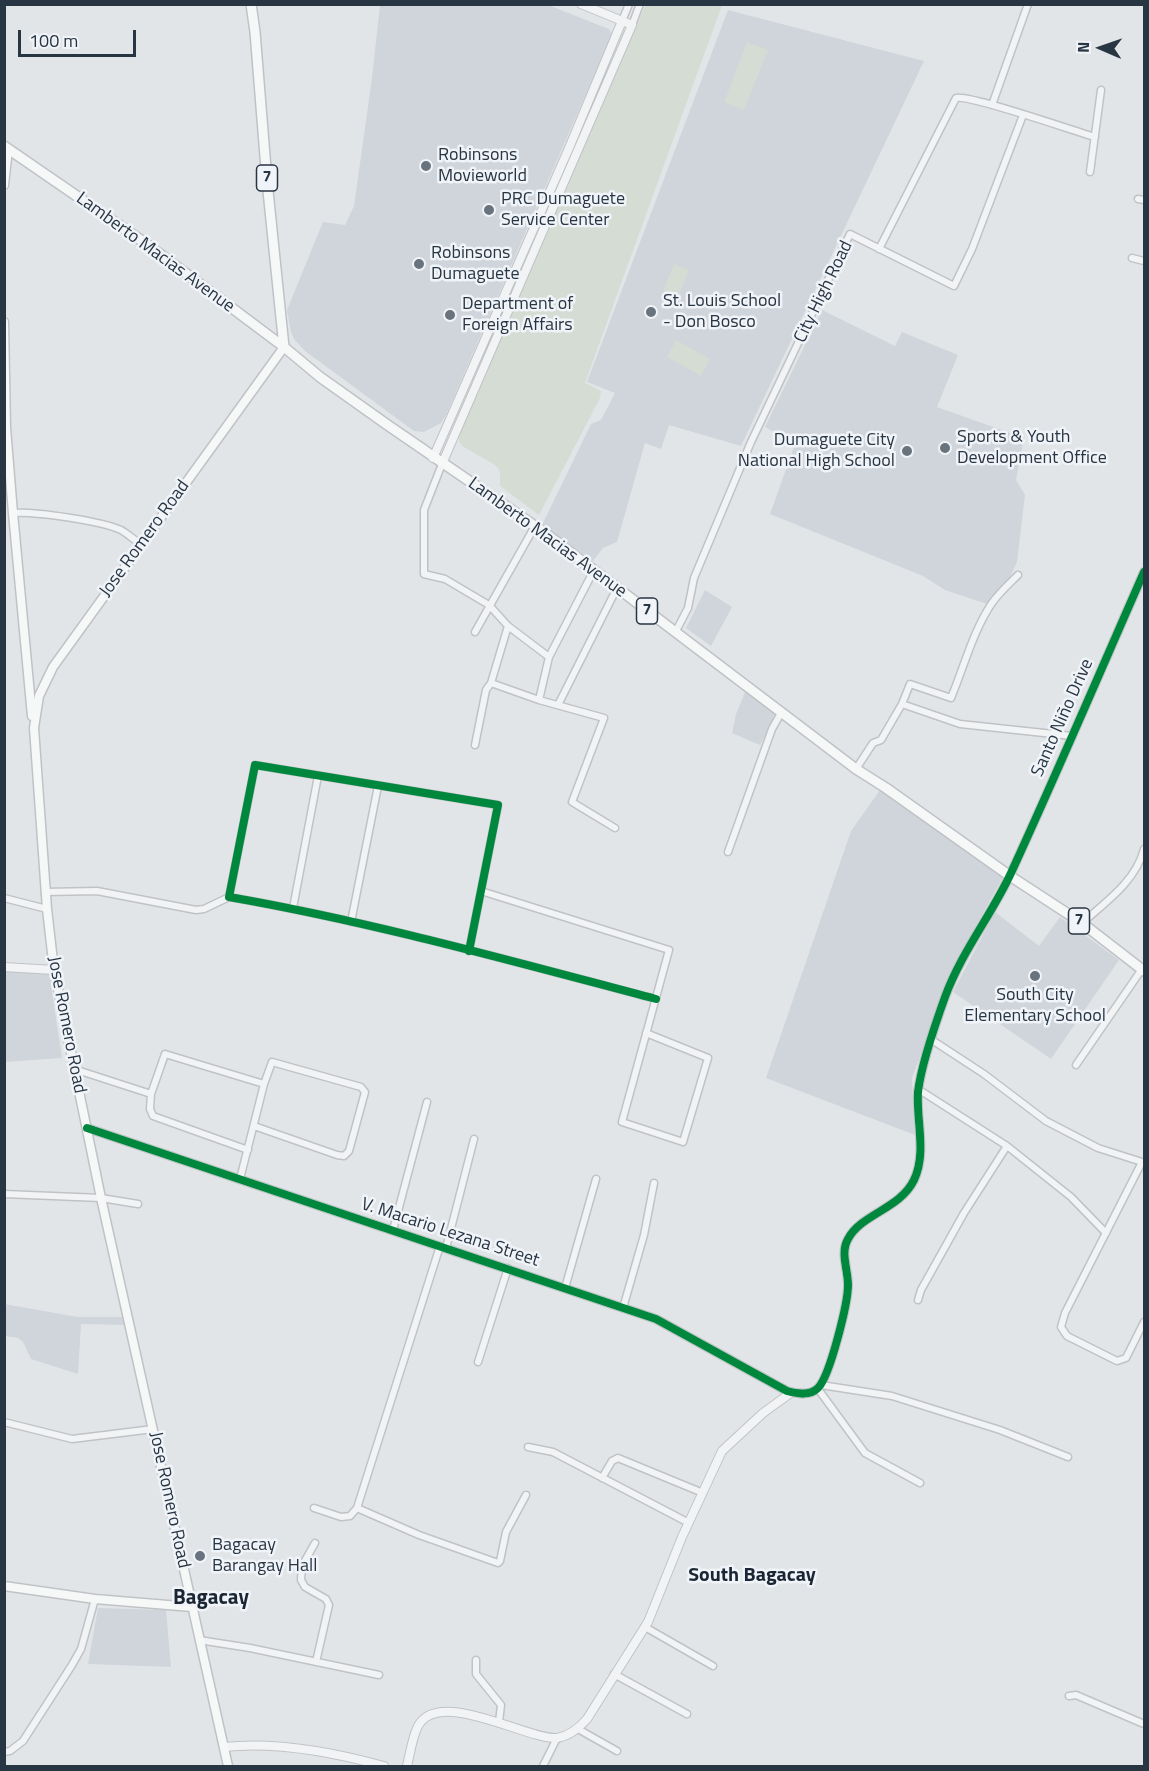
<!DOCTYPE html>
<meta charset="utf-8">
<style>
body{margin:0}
#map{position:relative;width:1149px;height:1771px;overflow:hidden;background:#e2e5e8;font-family:"Titillium Web",sans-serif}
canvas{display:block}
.frame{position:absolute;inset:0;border:6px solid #283543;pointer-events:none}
.north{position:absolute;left:1071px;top:18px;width:60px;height:60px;-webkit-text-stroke:4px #f0f4f8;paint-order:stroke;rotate:272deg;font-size:16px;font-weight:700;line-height:24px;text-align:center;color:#283543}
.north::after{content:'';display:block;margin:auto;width:21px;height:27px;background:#283543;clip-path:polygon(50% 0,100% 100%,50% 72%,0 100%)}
.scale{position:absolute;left:18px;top:30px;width:118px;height:27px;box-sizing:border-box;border:3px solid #283543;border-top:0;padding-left:8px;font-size:18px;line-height:21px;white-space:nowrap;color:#283543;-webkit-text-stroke:4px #f0f4f8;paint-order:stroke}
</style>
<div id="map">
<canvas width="1149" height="1771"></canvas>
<div class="frame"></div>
<div class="north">N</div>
<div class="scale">100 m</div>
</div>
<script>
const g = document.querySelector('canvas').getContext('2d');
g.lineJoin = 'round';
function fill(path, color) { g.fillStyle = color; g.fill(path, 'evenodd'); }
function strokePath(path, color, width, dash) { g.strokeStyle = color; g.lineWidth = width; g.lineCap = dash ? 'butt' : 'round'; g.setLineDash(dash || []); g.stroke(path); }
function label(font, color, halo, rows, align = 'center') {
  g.font = font + ' "Titillium Web",sans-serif'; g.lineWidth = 5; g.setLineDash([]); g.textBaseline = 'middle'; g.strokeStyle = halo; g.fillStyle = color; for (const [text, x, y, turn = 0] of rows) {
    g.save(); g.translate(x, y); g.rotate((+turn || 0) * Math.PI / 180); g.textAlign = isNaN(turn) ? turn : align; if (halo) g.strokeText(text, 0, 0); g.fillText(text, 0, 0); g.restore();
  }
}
fill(new Path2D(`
 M380,5H548L609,29L612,34L446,415L441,423L424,432L414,431L305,351L294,339L291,332L287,310L323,222L345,225L354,206L372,78Z
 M728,10L924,61L741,446L669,425L661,449L645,443L617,542L603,548L593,561L542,525L591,424L601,420L615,393L587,382Z
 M822,310L895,346L902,332L958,355L937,407L1024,438L1016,480L1025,495L1017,562L1007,583L987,604L945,590L923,576L770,514L795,444L765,427Z
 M705,590L732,607L711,646L686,628Z
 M746,690L775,710L772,723L760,745L732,733L736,714Z
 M880,790L1003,877L954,966L912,1078L915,1135L766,1078L851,831Z
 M995,912L1039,946L1060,917L1119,960L1051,1059L953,992Z
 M5,972H49L62,1058L5,1062Z
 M4,1304L78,1317H124L128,1325L81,1324L78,1374L31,1359L23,1342L18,1338L5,1336Z
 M98,1608L166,1610L171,1667L88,1664Z`), '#d0d5db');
fill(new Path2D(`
 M646,4L722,5L585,383L601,391L600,398L539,515L500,486V475L499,469L495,465L462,446L459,441V435Z
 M747,42L768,50L744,110L724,102Z
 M674,264L689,270L678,297L663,291Z
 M676,340L710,359L701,376L667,357Z`), '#d4dcd3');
const minor = new Path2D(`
 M622,21L629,4
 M632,25L640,4
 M992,105L1028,4
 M1090,172L1101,90
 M1138,199L1144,200
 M879,249L956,98C968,94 1074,131 1095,137
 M1132,258L1144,261
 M442,464L424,510V574L445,579L489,605L508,626L549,657
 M13,513C34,511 101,521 121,530C128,534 134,540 141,544
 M676,631L688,608L694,578L751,442L850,234L954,286L972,249L1023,115
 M475,632L535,526
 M491,683L539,700L604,718L572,802L615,828
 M539,700L549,657L594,570
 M902,704L960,724L1072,736
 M558,705L617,588
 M475,745L486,690L491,683L508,626
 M856,769L873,743L881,740L902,704L910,684L951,698C964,667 973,631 992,603C999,593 1009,584 1018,575
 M728,852L772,729L781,713
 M481,891L669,950L622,1122L683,1142L708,1058L646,1033
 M45,892L97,891L196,910L204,909L229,897
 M4,898L47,909
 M293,908L318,776
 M351,922L378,786
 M1082,923C1106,902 1136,881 1144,849
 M469,951L498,805L255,765L229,897C373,922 515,962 656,999
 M932,1040L984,1074L1046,1121L1098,1148L1142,1162L1065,1313L1061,1327L1067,1336L1117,1361L1126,1358L1144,1322
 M1076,1065L1142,969
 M74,1069L151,1094L165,1054L264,1084
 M918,1089L1007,1146L1071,1197L1106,1233
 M151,1094L150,1109L153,1116L248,1150
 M240,1179L264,1084L272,1062L361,1087L365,1092L349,1151L344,1156L337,1155L254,1126
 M4,1194L101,1198L138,1204
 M393,1230L427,1102
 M446,1248L474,1139
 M565,1288L596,1179
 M918,1300L921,1290L964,1213L1007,1146
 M623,1308L644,1235L654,1183
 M478,1362L508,1268
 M821,1385L892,1396L1000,1430L1068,1457
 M818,1389L865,1453L920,1483
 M4,1422L72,1439L153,1429
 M528,1447L553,1452L689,1523
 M602,1478L612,1461L618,1458L703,1493
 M314,1508L341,1517L350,1516L357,1508L440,1246
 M357,1508L419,1535L498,1563L500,1561L506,1532L526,1495
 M315,1543L302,1566L301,1580L305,1587L326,1599L329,1605L316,1662
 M645,1627L713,1666
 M199,1640L250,1648L379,1675
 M476,1660V1674L501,1705L499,1722
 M614,1674L687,1714
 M1069,1696L1076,1695L1144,1724
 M578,1729L617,1751
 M4,1752L10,1751L23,1741L72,1665L81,1649L95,1599
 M543,1766L557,1738`);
const tertiary = new Path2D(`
 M433,458L569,148L622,21
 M442,464L632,25L581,4
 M4,967L54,970
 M87,1128L656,1319L787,1391C798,1394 810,1396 818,1388C830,1376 848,1303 848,1285C848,1269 840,1253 848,1239C861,1214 900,1209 914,1180C927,1153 916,1120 918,1092C921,1066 936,1022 945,997C962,951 991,916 1011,873C1057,773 1100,672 1144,572
 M224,1747C276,1741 333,1752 384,1766
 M407,1766C410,1754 412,1738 418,1726C439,1687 527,1740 557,1738C570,1736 579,1728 587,1719L648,1622L682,1537L722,1451L763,1413L792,1392`);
const secondary = new Path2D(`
 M4,185L8,149
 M4,322L6,428L13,513L32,716
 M4,1586L95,1599L192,1607
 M228,1766L101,1198L54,970L47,909L34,728L39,696L53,667L284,347`);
const primary = new Path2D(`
 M251,4L255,32L267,181L284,347
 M4,146L148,245L284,347L320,377L389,426L545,533L856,769L886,788L1010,876L1082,923L1144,971`);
strokePath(minor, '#c0c3c6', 9);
strokePath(tertiary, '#c0c3c6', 10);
strokePath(secondary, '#c0c3c6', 11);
strokePath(primary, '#bfc2c6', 12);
strokePath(minor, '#f2f3f5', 6);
strokePath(tertiary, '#f2f3f5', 8);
strokePath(secondary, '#f6f7f7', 8);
strokePath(primary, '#f6f7f7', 9);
strokePath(new Path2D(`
 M469,951L498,805L255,765L229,897C373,922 515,962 656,999
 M87,1128L656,1319L787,1391C798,1394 810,1396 818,1388C830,1376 848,1303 848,1285C848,1269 840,1253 848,1239C861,1214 900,1209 914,1180C927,1153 916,1120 918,1092C921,1066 936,1022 945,997C962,951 991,916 1011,873C1057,773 1100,672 1144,572`), '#00873e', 8);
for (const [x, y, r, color] of [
 [426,166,6,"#69737d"],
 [489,210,6,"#69737d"],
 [419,264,6,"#69737d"],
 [651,312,6,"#69737d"],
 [450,315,6,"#69737d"],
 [945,448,6,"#69737d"],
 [907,451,6,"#69737d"],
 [1035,976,6,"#69737d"],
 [200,1556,6,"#69737d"]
]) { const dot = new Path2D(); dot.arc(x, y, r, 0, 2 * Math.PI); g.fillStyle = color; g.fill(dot); strokePath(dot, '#f0f4f8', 2); }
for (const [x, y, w] of [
 [267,178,21],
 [647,611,21],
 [1079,921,21]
]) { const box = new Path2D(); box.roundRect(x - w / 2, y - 13, w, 26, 4.5); g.fillStyle = '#f0f4f8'; g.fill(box); strokePath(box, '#283543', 1.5); }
label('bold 16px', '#283543', null, [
 ["7",267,178],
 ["7",647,611],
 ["7",1079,921]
]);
label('18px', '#283543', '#f0f4f8', [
 ["Robinsons",438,156],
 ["Movieworld",438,177],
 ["PRC Dumaguete",501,200],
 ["Service Center",501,221],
 ["Robinsons",431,254],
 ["Dumaguete",431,275],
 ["St. Louis School",663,302],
 ["- Don Bosco",663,323],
 ["Department of",462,305],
 ["Foreign Affairs",462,326],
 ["Sports & Youth",957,438],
 ["Development Office",957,459],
 ["Dumaguete City",895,441,"right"],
 ["National High School",895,462,"right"],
 ["South City",1035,996,"center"],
 ["Elementary School",1035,1017,"center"],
 ["Bagacay",212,1546],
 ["Barangay Hall",212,1567]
], 'left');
label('18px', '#283543', '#f0f4f8', [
 ["Lamberto Macias Avenue",155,253,36],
 ["City High Road",824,292,-64],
 ["Lamberto Macias Avenue",547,538,36],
 ["Jose Romero Road",145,539,-54],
 ["Santo Niño Drive",1063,718,-66],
 ["Jose Romero Road",66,1025,79],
 ["V. Macario Lezana Street",450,1233,18],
 ["Jose Romero Road",169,1500,78]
]);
label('bold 20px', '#1a2634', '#f0f4f8', [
 ["South Bagacay",752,1576]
]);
label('bold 21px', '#1a2634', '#f0f4f8', [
 ["Bagacay",211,1599]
]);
</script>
